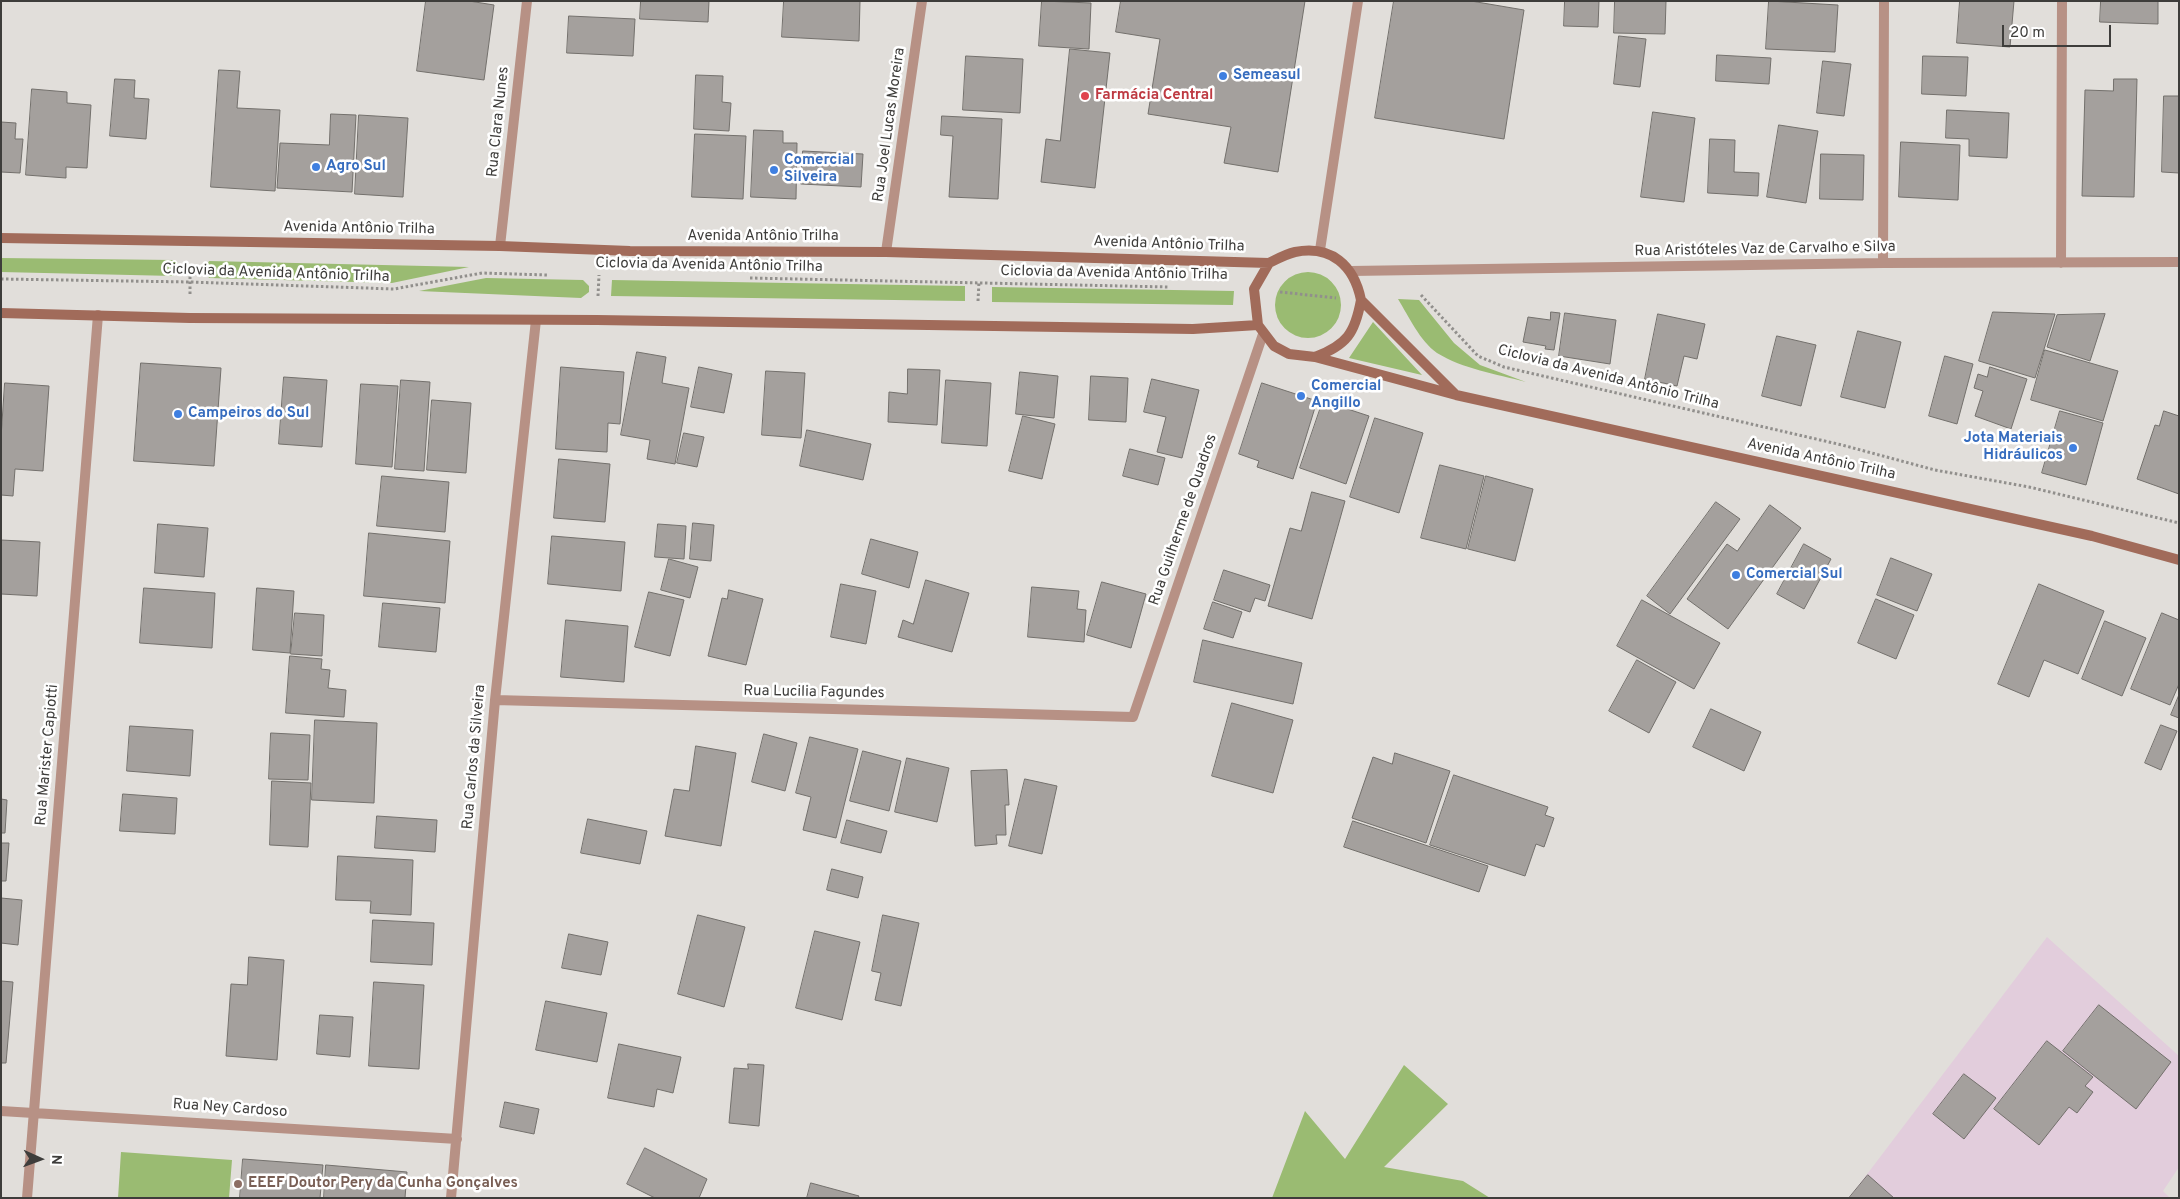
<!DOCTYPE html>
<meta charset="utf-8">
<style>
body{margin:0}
#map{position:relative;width:2180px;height:1199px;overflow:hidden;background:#e1deda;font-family:Overpass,sans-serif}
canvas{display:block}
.frame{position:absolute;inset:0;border:2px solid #3e3d3b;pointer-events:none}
.north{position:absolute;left:15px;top:1134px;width:50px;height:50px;-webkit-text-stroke:4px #fff;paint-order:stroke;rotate:92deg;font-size:14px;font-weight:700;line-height:20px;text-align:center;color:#3e3d3b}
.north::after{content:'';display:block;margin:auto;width:18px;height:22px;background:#3e3d3b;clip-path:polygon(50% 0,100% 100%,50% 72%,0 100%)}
.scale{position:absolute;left:2002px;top:25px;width:109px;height:22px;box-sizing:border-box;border:2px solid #3e3d3b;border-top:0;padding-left:6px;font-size:15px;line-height:18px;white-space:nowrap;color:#3e3d3b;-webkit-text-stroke:4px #fff;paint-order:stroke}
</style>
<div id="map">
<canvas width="2180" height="1199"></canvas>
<div class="frame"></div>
<div class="north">N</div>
<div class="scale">20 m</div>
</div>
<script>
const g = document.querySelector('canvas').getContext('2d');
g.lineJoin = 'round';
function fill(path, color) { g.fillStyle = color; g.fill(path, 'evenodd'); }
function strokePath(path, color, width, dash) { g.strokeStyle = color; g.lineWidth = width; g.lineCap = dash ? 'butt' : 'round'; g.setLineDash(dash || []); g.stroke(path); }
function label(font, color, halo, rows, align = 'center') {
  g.font = font + ' Overpass,sans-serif'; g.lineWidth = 5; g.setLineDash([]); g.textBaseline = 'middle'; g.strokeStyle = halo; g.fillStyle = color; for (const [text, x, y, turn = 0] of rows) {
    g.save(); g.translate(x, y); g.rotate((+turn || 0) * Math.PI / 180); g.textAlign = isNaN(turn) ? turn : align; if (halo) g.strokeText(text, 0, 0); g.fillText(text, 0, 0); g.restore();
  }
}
fill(new Path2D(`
 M2047,937L2179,1056V1167L2163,1191L2170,1198H1849Z`), '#e2cddc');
fill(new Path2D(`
 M1,258L173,260L178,264L179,269L174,276L1,272Z
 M209,261L469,267L392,283L209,278L205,269Z
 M1275 305a33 33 0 1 1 66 0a33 33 0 1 1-66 0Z
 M486,278L583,280L589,286V292L581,298L419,291Z
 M612,280L965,286V301L611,296Z
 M992,287L1234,291L1233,305L992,302Z
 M1398,299L1419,300L1454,343L1480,365L1526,382C1496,374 1463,369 1437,353C1420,341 1409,317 1398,299Z
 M1373,322L1422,375L1349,358Z
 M1404,1065L1448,1104L1384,1167L1463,1181L1490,1198H1272L1305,1111L1345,1159Z
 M121,1152L232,1160L229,1198H118Z`), '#9abb72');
const building = new Path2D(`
 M426,1H469L494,5L484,80L417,71Z
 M641,1H709L708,22L640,19Z
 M784,1H860L859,41L782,37Z
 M1042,1L1091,3L1089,49L1039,46Z
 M1121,1H1305L1278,172L1224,163L1231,127L1148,114L1160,39L1116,32Z
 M1394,1H1471L1524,10L1504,139L1375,118Z
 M1565,1H1599L1598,27L1564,26Z
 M1615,1H1666L1665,34L1614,33Z
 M1769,1L1838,5L1835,52L1766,49Z
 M1960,1H2014L2010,47L1957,43Z
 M2101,1H2158V24L2100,22Z
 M569,16L635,19L633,56L567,53Z
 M1619,36L1646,39L1640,87L1614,84Z
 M1070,49L1110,53L1095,188L1041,182L1046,139L1060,141Z
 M1717,55L1771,58L1769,84L1716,81Z
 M966,56L1023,59L1020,113L963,110Z
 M1923,56L1968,57L1966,96L1922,94Z
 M1823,61L1851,64L1844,116L1817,113Z
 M219,70L240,71L237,108L280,110L275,191L211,187Z
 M696,75L723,76L722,102L731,103L729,131L694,129Z
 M115,79L135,80L134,98L149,99L146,139L110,136Z
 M2114,79H2137L2134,197L2082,196L2085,90L2113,91Z
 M32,89L67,92V103L91,105L87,168L66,167V178L26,175Z
 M2164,96H2179V173L2162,172Z
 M1947,110L2009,113L2007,158L1969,156V139L1946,138Z
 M1653,112L1695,118L1684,202L1641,197Z
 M331,114L356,115L352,192L277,188L280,143L329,145Z
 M359,115L408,118L403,197L355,194Z
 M942,116L1002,119L998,199L949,197L953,136L941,135Z
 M1,122L16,123L15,139H23L20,173L1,172Z
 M1779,125L1818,131L1806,203L1767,197Z
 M754,130L783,131V143H797L796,199L751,197Z
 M695,134L746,136L743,199L692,197Z
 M1710,139L1735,140L1734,172L1759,173L1758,196L1708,193Z
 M1901,142L1960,145L1958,200L1899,197Z
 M803,151L863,154L861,187L801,184Z
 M1821,154L1864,155L1863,200L1820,199Z
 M1551,312L1560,313L1554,350L1545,349L1546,346L1523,342L1528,317L1550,320Z
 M1993,312L2055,314L2035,378L1979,361Z
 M1565,313L1616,320L1610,364L1559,356Z
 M1658,314L1705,324L1697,359L1684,356L1677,386L1645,379Z
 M2105,314L2090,361L2047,347L2057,315Z
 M1858,331L1901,342L1885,408L1841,397Z
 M1777,336L1816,345L1801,406L1762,396Z
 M2045,350L2118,371L2103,421L2031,400Z
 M637,352L666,357L662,383L689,388L675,464L647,459L650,440L621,435Z
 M1945,356L1973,364L1957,424L1929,416Z
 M141,363L221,368L214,466L134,461Z
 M561,367L624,372L620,424L608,423L607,452L556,449Z
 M699,367L732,374L724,413L691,407Z
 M1990,367L2027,379L2011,429L1975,416L1983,391L1974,388L1978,374L1987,377Z
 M908,369L940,370L937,425L888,422L889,392L907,394Z
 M766,371L805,373L801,438L762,435Z
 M1020,372L1058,376L1054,418L1016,414Z
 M1091,376L1128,378L1126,422L1089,420Z
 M284,377L327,380L322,447L279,444Z
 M1152,379L1199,390L1182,458L1157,452L1166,417L1144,412Z
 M401,380L430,382L424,471L395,469Z
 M946,380L991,383L987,446L942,443Z
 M5,383L49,386L43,471L15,469L13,496L1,495V438Z
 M1262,383L1317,401L1293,479L1257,467L1259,461L1239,454Z
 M361,384L398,386L392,467L356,464Z
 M432,400L471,403L466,473L427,470Z
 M1323,401L1369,416L1346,484L1300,468Z
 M2060,411L2103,423L2086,485L2042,473Z
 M2164,411L2179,416V494L2137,479L2155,425L2159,426Z
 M1023,416L1055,424L1042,479L1009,471Z
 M1375,418L1423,433L1399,513L1350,497Z
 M807,430L871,444L863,480L800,466Z
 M684,433L704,437L697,467L677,463Z
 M1130,449L1165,458L1158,485L1123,476Z
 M559,459L610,464L605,522L554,518Z
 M1440,465L1484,476L1466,549L1421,538Z
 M382,476L449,482L445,532L377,526Z
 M1486,476L1533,489L1515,561L1468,549Z
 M1312,492L1345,501L1312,619L1268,606L1290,528L1301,531Z
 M1716,502L1740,519L1670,614L1647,596Z
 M1770,505L1801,528L1728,629L1687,599L1727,544L1737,551Z
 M693,523L714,525L711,561L690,559Z
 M158,524L208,528L204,577L155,573Z
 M658,524L686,526L684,559L655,557Z
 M369,533L450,541L445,603L364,596Z
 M552,536L625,542L621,591L548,584Z
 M871,539L918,552L909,588L862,574Z
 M1,540L40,542L37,596L1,594Z
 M1804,544L1831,559L1804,609L1777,594Z
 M1891,558L1932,574L1917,611L1877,595Z
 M669,559L698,567L690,598L661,590Z
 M1224,570L1270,585L1265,601L1255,598L1250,612L1214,600Z
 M926,580L969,593L952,652L898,637L903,620L913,624Z
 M1102,582L1146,594L1131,648L1087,635Z
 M841,584L876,591L866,644L831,637Z
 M2039,584L2104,611L2078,674L2044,660L2029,697L1998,684Z
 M1032,587L1079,591L1077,609L1086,610L1084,642L1028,637Z
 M144,588L215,593L212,648L140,643Z
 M257,588L294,591L290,653L253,650Z
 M729,590L763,599L746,665L708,656L722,598L727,599Z
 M649,592L684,600L670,656L635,647Z
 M1876,599L1914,615L1896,659L1858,643Z
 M1642,600L1720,643L1694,689L1617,646Z
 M1213,602L1242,612L1233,638L1204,629Z
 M383,603L440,608L436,652L379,647Z
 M295,613L324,615L322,656L291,654Z
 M2162,613L2179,620V684L2170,705L2131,689Z
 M566,620L628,626L624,682L561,677Z
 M2105,621L2146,638L2122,696L2082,679Z
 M1203,640L1302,663L1293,704L1194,682Z
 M290,656L322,659L321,669L330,670L328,688L346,690L344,717L286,713Z
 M1637,660L1676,682L1649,733L1609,711Z
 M2179,695V718L2171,715Z
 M1232,703L1293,720L1273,793L1212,776Z
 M1711,709L1761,732L1744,771L1693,747Z
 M315,720L377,723L374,803L312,800Z
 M2161,725L2177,731L2161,770L2145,763Z
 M130,726L193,730L190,776L127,771Z
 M271,733L310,735L308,780L269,779Z
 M764,734L797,743L785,791L752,782Z
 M810,737L858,749L836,838L803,830L811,797L796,793Z
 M696,746L736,753L721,846L665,836L674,789L689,791Z
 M863,751L901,761L889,811L850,801Z
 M1395,753L1450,771L1426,843L1352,818L1373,757L1392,764Z
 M907,758L949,768L937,822L895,812Z
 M1007,770L1009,805H1005L1006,835H996L997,844L975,846L971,771Z
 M1454,775L1548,807L1545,815L1554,818L1544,847L1536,844L1525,876L1430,845Z
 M1025,779L1057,786L1042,854L1009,846Z
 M272,781L311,783L308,847L270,845Z
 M123,794L177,798L175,834L120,831Z
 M1,799L7,800L5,833H1Z
 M377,816L437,820L435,852L375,848Z
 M588,819L647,831L640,864L581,853Z
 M847,820L887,831L881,853L841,843Z
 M1353,821L1488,866L1479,892L1344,847Z
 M1,843H9L6,881H1Z
 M338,856L413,860L411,915L370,913L371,901L336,900Z
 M832,869L863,877L858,898L827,890Z
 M1,898L22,900L18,945L1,943Z
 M698,915L745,927L724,1007L678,994Z
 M883,915L919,923L901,1006L875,1000L881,973L872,971Z
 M373,920L434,923L432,965L371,962Z
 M815,931L860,942L842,1020L796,1008Z
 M569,934L608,942L601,975L562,968Z
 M249,957L284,960L277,1060L226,1056L231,984L247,985Z
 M1,981L13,982L6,1063H1Z
 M374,982L424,985L419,1069L369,1066Z
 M546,1001L607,1013L597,1062L536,1050Z
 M2099,1005L2171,1062L2136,1109L2063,1051Z
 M320,1015L353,1017L350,1057L317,1054Z
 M2047,1041L2093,1077L2085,1086L2093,1092L2077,1113L2069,1107L2039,1145L1994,1109Z
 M619,1044L681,1057L673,1093L657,1089L654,1107L608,1098Z
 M748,1064L764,1065L759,1126L729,1123L734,1068L748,1069Z
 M1964,1074L1996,1098L1964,1139L1933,1114Z
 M505,1102L539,1109L534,1134L500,1127Z
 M645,1148L707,1179L699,1198H655L627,1184Z
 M243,1159L323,1165L320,1198H240Z
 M326,1165L407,1172L405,1198H324Z
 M1868,1175L1894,1198H1849Z
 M811,1183L859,1196L858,1198H807Z`);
fill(building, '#a4a09d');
strokePath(building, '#73706c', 1);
strokePath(new Path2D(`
 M750,278L1169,287
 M1,279L190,282L394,289L482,273L547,275
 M1280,292L1336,298
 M190,294V266
 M1421,295L1478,356L1504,367L1842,445L1935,470L2029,487L2179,523
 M598,296L599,275
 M978,301L979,282`), '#918f8c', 3, [2.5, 2.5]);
strokePath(new Path2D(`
 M1320,250L1358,1
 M886,252L922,1
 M1883,263L1884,1
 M2061,263L2062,1
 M1351,271L1883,263L2179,262
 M495,700L1133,717L1263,334
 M1,1111L457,1139
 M27,1198L98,315
 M451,1198L495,700L536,320`), '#b79185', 10);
strokePath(new Path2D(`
 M500,246L527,1`), '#b79185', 10);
strokePath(new Path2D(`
 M1,238L500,246L630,251L886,252L1269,263C1277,259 1286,254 1295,252C1331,245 1354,265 1361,300L1456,395
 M1269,263L1254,289L1258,325L1274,346L1289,354L1315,357L1456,395L2092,536L2179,560
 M1,313L190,318L597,320L1193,329L1258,325
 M1315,357C1347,345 1355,333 1361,300`), '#a16b5a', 10);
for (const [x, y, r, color] of [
 [1223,76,5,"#3f7fe0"],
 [1085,96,5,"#e0444e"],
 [316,167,5,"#3f7fe0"],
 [774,170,5,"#3f7fe0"],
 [1301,396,5,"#3f7fe0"],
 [178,414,5,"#3f7fe0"],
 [2073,448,5,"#3f7fe0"],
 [1736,575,5,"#3f7fe0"],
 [238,1184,5,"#8d6e63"]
]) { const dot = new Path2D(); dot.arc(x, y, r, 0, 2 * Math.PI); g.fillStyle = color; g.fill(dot); strokePath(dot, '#fff', 2); }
label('bold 15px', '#366cbe', '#fff', [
 ["Semeasul",1233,76],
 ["Comercial",784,161],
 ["Silveira",784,178],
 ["Agro Sul",326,167],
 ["Comercial",1311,387],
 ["Angillo",1311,404],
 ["Campeiros do Sul",188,414],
 ["Jota Materiais",2063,439,"right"],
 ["Hidráulicos",2063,456,"right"],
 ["Comercial Sul",1746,575]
], 'left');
label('bold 15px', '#be3a42', '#fff', [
 ["Farmácia Central",1095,96]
], 'left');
label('15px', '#3e3d3b', '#fff', [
 ["Rua Clara Nunes",499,122,-84],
 ["Rua Joel Lucas Moreira",890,125,-82],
 ["Avenida Antônio Trilha",359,229,1],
 ["Avenida Antônio Trilha",763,237],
 ["Avenida Antônio Trilha",1169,245,2],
 ["Rua Aristóteles Vaz de Carvalho e Silva",1765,250,-1],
 ["Ciclovia da Avenida Antônio Trilha",709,266,1],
 ["Ciclovia da Avenida Antônio Trilha",276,274,2],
 ["Ciclovia da Avenida Antônio Trilha",1114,274,1],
 ["Ciclovia da Avenida Antônio Trilha",1608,378,14],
 ["Avenida Antônio Trilha",1821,460,12],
 ["Rua Guilherme de Quadros",1184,520,-71],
 ["Rua Lucilia Fagundes",814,693,1],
 ["Rua Marister Capiotti",48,755,-85],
 ["Rua Carlos da Silveira",475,757,-85],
 ["Rua Ney Cardoso",230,1109,4]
]);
label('bold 15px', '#785e54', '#fff', [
 ["EEEF Doutor Pery da Cunha Gonçalves",248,1184]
], 'left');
</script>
